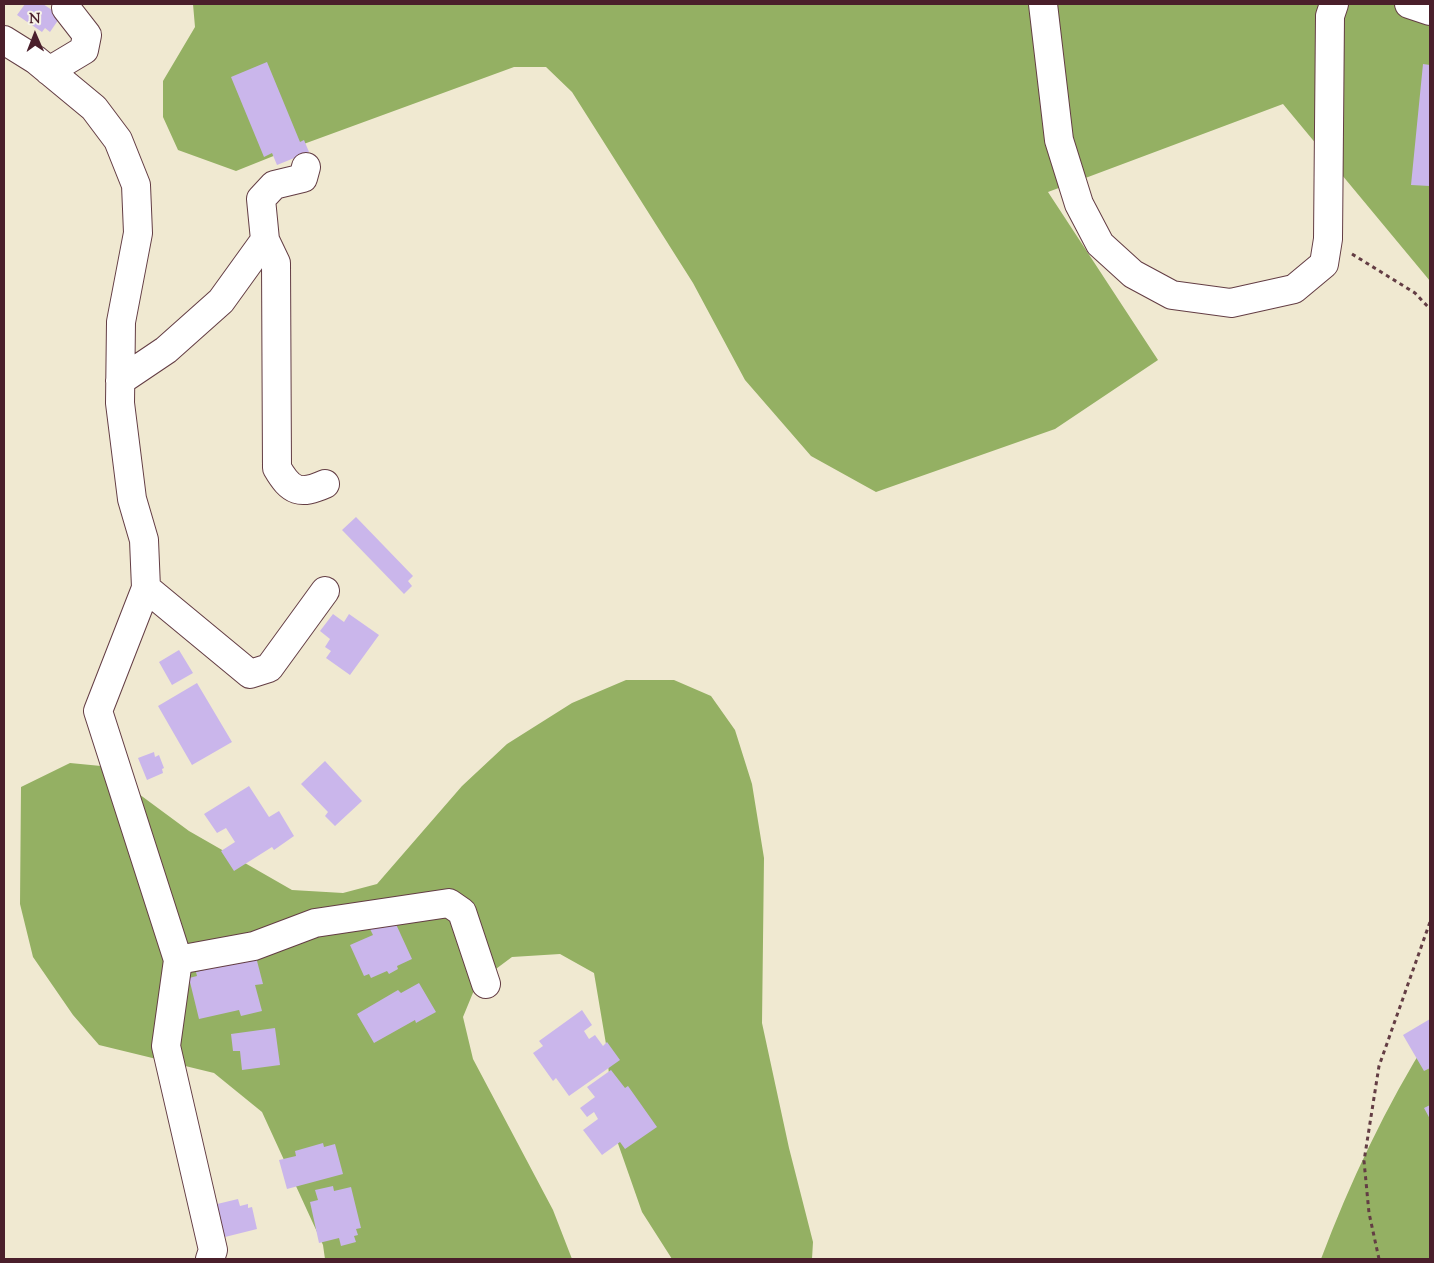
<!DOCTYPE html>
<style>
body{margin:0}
#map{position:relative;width:1434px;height:1263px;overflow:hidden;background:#f0e9d1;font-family:"Sorts Mill Goudy",serif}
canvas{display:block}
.frame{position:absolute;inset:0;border:5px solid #4a1f2b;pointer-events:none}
.north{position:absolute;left:10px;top:10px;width:50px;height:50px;-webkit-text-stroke:4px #f7f3e8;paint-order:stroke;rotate:359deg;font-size:14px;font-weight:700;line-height:20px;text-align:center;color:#4a1f2b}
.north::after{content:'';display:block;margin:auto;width:18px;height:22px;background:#4a1f2b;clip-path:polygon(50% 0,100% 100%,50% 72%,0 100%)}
</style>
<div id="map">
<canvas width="1434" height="1263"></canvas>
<div class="frame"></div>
<div class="north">N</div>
</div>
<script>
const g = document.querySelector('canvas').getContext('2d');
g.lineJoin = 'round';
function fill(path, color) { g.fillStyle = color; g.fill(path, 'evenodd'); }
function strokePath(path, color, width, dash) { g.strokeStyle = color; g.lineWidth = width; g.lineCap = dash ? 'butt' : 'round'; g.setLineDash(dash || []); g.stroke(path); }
fill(new Path2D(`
 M193,4H1430V281L1283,104L1048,192L1158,360L1055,429L876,492L811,456L745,380L693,283L572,92L546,67H514L301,145L236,171L178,150L163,117V81L195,27Z
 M626,680H674L711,696L735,730L752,784L764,858L762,1023L789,1148L813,1242L812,1259H672L642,1212L615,1135L606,1044L594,973L560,954L512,957L477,983L463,1017L473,1059L553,1210L572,1259H325L323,1245L262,1112L214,1073L99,1045L73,1015L33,957L20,904L21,787L70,763L101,766L189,831L292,890L343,893L377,884L462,786L507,744L572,703Z
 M1430,1036V1259H1321C1350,1182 1386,1106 1430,1036Z`), '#94b063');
fill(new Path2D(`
 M25,4H43L61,16L50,32L45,28L42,32L17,15Z
 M267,62L300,142L304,140L309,152L277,165L272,153L264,157L231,77Z
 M1423,64L1430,65V186L1411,185Z
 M356,517L413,576L408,581L412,586L404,594L342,530Z
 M333,614L344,622L349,614L379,635L350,675L326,658L331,651L325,647L330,639L320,631Z
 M179,650L193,673L172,685L159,662Z
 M197,683L232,742L192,765L158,706Z
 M154,752L155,757L159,755L164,768L162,769L163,773L147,780L138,758Z
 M325,761L362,801L335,826L325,816L328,812L301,784Z
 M249,786L269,817L279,811L294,836L274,850L272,847L234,871L221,851L235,842L226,828L217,833L204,814Z
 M395,922L412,959L397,966L398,969L389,974L387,971L371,978L369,974L364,976L350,945L373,935L369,927L379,924L382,928Z
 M256,957L263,984L255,985L262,1011L241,1016L239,1010L199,1019L189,978L197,976L196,972Z
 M419,983L436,1012L416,1023L415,1020L374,1043L357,1014L398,990L401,993Z
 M582,1010L592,1025L584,1031L589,1039L595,1035L603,1046L607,1042L620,1060L569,1096L556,1078L553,1081L533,1053L543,1046L539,1041Z
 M1430,1019V1068L1424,1071L1403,1035Z
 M275,1028L280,1065L242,1070L240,1051H233L231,1034Z
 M611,1070L625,1088L628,1086L657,1127L625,1149L620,1142L602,1155L583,1130L598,1119L594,1112L587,1117L580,1108L595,1097L587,1087Z
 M1430,1105V1119L1424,1108Z
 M323,1143L324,1147L335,1144L343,1174L287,1189L279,1160L296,1156L295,1151Z
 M333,1186L334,1191L351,1187L361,1228L356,1229L358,1235L354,1236L356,1242L341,1246L339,1238L319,1243L310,1202L318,1200L315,1190Z
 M238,1199L240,1206L248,1204V1208L252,1207L257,1229L221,1238L213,1205Z`), '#cab6eb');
const minor = new Path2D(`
 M1043,4L1059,140L1079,204L1100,244L1133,274L1172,295L1231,303L1294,289L1324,264L1328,239L1330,16L1334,4
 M1409,4L1430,11
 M4,40L36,60L94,108L118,140L136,185L138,233L121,322L120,403L132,499L144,540L146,588L98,711L178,960L166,1046L213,1250L210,1259
 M49,71L84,50L87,35L66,8
 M265,240L276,263L277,468C291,492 300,495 325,484
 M120,381L166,350L221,301L265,240L261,199L274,185L303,178L306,167
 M146,588L250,674L269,668L325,591
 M178,960L254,946L315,923L449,903L462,912L486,984`);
strokePath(minor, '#633d44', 30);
strokePath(new Path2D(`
 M1352,254L1415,293L1430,309
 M1379,1259L1369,1213L1364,1161L1379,1066L1430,922`), '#633d44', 3, [4, 4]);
strokePath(minor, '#fff', 28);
</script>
